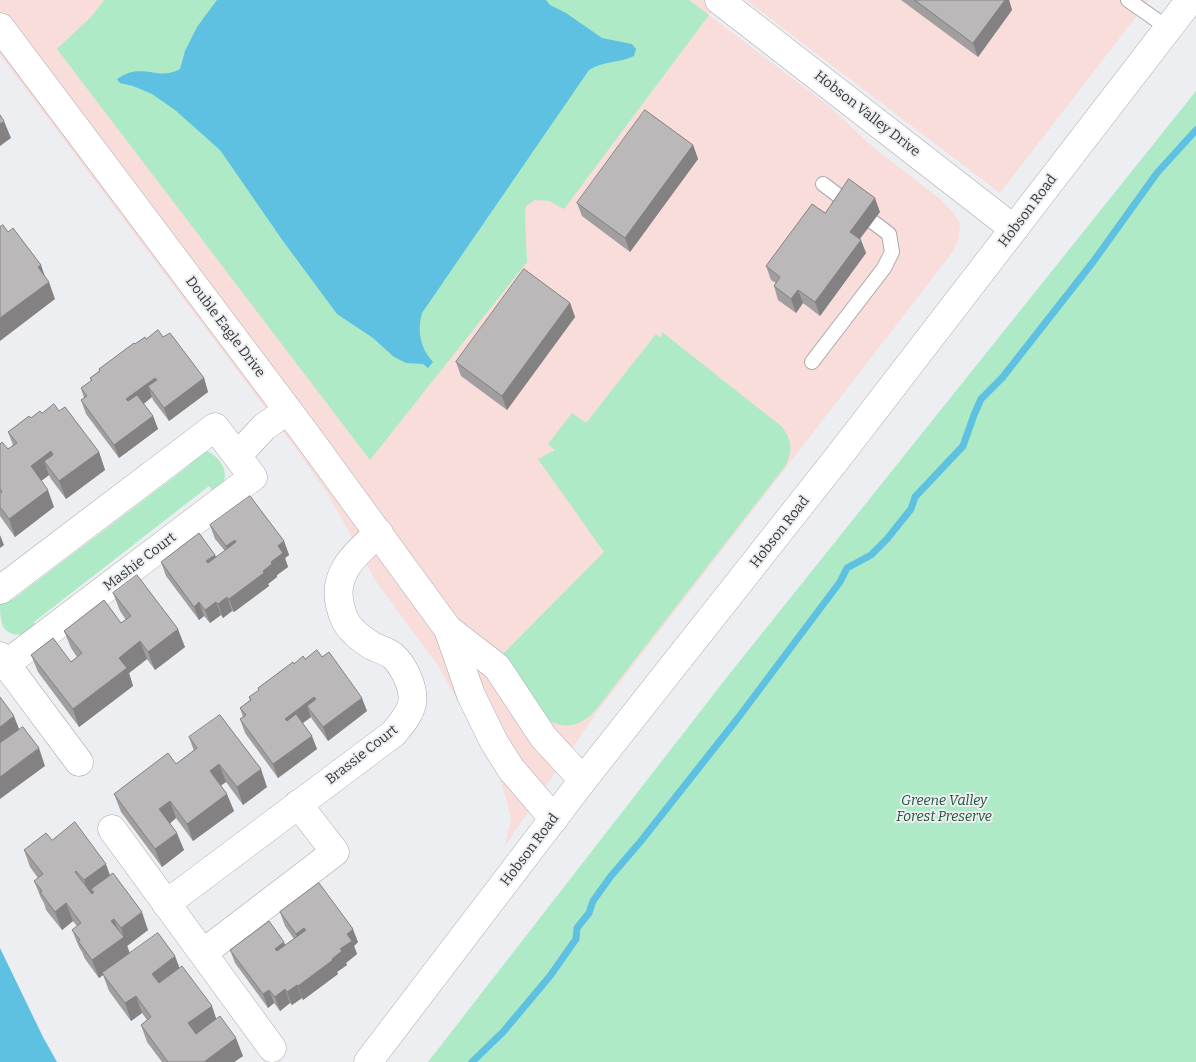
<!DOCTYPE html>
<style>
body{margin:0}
canvas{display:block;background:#eceef1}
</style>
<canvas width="1196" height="1062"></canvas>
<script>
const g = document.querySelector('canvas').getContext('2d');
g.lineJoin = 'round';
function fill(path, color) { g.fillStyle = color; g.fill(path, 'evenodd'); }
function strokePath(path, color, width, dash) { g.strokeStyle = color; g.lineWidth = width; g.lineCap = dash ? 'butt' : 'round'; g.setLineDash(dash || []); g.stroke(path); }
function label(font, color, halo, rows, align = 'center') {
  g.font = font + ' Bitter,serif'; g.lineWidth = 4; g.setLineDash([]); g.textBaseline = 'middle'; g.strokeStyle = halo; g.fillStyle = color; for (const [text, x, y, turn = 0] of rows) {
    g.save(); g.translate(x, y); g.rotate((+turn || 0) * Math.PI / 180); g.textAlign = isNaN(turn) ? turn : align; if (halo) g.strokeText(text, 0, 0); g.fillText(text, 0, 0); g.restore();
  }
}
fill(new Path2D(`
 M0,0H719L709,15L829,106L873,147L940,199L953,212L960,224L959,238L952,253L597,712L505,846L511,818L505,795L499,776L439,667L377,583L328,494L293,445L0,55Z
 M746,0H1149L1000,193Z`), '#f8dddb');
fill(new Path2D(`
 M104,0H689L709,15L564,209L549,201L535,200L526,206L525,217L527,262L370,460L57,49L92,16Z
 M1196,91V1062H428L731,672Z
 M662,332L781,426C792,439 793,450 786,465L595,711C579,726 568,730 548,720L501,656L604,552L538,459L555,450L548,444L572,413L586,423L656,334L661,338Z
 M204,450C217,454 230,469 223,484C221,487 217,491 215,494L209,486L34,622L37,627L31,634C1,638 0,626 0,600L6,592L12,600L190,465L186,457Z`), '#aeeac5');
fill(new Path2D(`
 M217,0H546L550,5L566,13L602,38L632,44L636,49L634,56C619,63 603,61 589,70L422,313C417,331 420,348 433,362L428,368L423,364L406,363L394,357L373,338L337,314L283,241L220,150L175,110L152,94L133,86L120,83L117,79C143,61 157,82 180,69L185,51L197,27Z
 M0,948L43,1037L57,1062H0Z`), '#5ec1e2');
strokePath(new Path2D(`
 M472,1062L503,1032L550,976L576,939L577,928L589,913L593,901L611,876L641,841L738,718L840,582L847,568L871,555L887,539L911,509L915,497L963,446L974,415L981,399L1002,378L1093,262L1157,173L1196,130`), '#5ec1e2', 7);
const service = new Path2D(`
 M1128,0L1168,28
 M823,184L847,202
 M812,362L884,268L892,252L889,234L873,222`);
const minor = new Path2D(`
 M719,0L1014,229
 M0,27L305,433L448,629L471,695L494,742L511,769L554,819
 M237,456L264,427L288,410
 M0,590L215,427L253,477L6,664
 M448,629L497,667L544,738L583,780
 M0,656L79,762
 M112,829L272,1048
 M166,904L394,733C401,724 409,716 412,704C415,689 404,666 393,656C387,651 379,649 372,646C366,642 359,637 354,632C346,625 342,615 340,605C332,573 357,552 379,533
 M203,953L335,852L298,804`);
const secondary = new Path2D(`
 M368,1062L583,780L839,456L1190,0`);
strokePath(service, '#a8a9ac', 16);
strokePath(minor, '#a8a9ac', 29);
strokePath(secondary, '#a8a9ac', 29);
strokePath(service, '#fff', 14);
strokePath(minor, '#fff', 28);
strokePath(secondary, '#fff', 28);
fill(new Path2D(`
 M901,0H1009L1012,10L978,57Z
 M693,145L698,159L630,252L582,216L577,203Z
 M880,212L860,239L866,253L820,316L803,303L796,313L778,300L774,286L776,283L771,280L766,266L825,213Z
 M570,303L575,317L507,410L461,376L456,362Z
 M163,337L204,378L208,392L169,421L153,400L152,397L144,404L153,416L158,429L119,458L86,414L81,400L84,398L81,388L91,381L90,378L99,371V369L135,344L146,339Z
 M59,411L99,452L105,470L66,499L51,479L49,475L44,479L41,481L54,507L15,537L0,516V444L8,449L13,445L8,432L31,418L42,413Z
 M210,525L284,541L289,555L285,558L288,567L277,575V577L268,584L269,586L234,612L232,611L223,618L221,615L210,623L204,616L199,620L166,576L161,562L215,555L216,557L225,551L215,539Z
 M113,593L185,647L155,670L147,659L129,673L133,686L79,727L38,672L31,655L71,662L77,657L71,648L64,631L121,623L126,620L120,611Z
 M322,657L367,711L328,741L312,719L311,717L303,723L317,749L278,778L245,733L240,719L243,717L240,708L250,700L249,697L259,691L258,688L294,664L305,659Z
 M189,737L267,787L243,805L226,782L221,785L234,811L193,841L176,818L170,823L184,850L162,867L121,812L114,794L176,764L194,751Z
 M52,840L110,875L148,930L127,946V945L130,953L180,968L243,1056L234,1062H162L147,1042L141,1025L147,1020L142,1013L131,1021L109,991L103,975L99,978L85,959L82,952L79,947L72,930L77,926L73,921L62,930L46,910L44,903L41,898L34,881L38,878L30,867L24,850Z
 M280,912L358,942L354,946L357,954L346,963L347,965L337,972L338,974L303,1000L302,998L292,1005L290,1003L280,1011L274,1003L268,1008L235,963L230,950L284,942L285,945L294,939L285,926Z`), '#a19ea0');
fill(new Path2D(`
 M1005,0H1009L1012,10L978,57L973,43Z
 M4,121L11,138L0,146V124Z
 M693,145L698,159L630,252L625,238Z
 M875,198L880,212L855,245L850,232Z
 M861,240L866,253L820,316L815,302Z
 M41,265L47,282L38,267Z
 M49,282L55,299L0,341V318Z
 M798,290L803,303L796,313L791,299Z
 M570,303L575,317L507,410L502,396Z
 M155,378L160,391L148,386L152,397L131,413L126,399Z
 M204,378L208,392L169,421L164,408Z
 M153,416L158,429L119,458L114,445Z
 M51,451L57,469L44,461L49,475L37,484L31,466Z
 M99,452L105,470L66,499L59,481Z
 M48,490L54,507L15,537L9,519Z
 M0,535L4,545L0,548Z
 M235,540L240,554L231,560L226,546Z
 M284,541L289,555L285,558L288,567L277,575V577L268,584L269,586L234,612L229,599L263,571L271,562L278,546Z
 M215,555L220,568L211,575L206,561Z
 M227,597L232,611L223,618L218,604Z
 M199,602L204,616L199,620L194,607Z
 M216,602L221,615L210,623L205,610Z
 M178,629L185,647L155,670L148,652Z
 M140,641L147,659L129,673L133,686L79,727L73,709L119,658Z
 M314,697L319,711L307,706L311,717L290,732L285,719Z
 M362,698L367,711L328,741L323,727Z
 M14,716L21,734L0,749V727Z
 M312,736L317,749L278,778L273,764Z
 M39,748L45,766L0,799V777Z
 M219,764L226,782L216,789L210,771Z
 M261,769L267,787L243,805L237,787Z
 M227,794L234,811L193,841L187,824Z
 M170,801L176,818L166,827L159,809Z
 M177,833L184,850L162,867L155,849Z
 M106,864L112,881L91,889L94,895L90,898L84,880Z
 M66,903L73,921L62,930L55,912Z
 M142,912L148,930L127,946L121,928Z
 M114,919L120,937L111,921Z
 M304,928L309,941L301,948L296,934Z
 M353,929L358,942L354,946L357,954L346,963L347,965L337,972L338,974L303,1000L298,986L332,959L340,949L347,934Z
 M124,937L130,955L99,978L92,960Z
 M284,942L289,956L280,962L275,949Z
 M175,956L182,974L158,991L152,974Z
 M297,985L302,998L292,1005L287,992Z
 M285,989L290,1003L280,1011L275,997Z
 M269,990L274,1003L268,1008L263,994Z
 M136,996L142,1013L131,1021L125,1003Z
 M212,1006L218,1024L195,1041L188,1023Z
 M236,1038L243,1056L234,1062H204Z`), '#838182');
const building = new Path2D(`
 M915,0H1005L973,43Z
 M645,110L693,145L625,238L577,203Z
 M0,115L4,121L0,124Z
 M849,179L875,198L850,232L861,240L815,302L798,290L791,299L774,286L780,277L766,266L812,204L825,213Z
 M3,225L8,232L13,228L41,265L38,267L49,282L0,318V227Z
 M524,269L570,303L502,396L456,362Z
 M158,330L163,337L170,333L204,378L164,408L148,386L157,380L155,378L126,399L128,401L137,395L153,416L114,445L81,400L87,396L81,388L92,380L90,378L100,371L99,369L134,343L135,344L145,337L146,339Z
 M54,404L59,411L65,407L99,452L59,481L44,461L53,455L51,451L31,466L48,490L9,519L0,507V493L2,492L0,489V444L2,442L8,449L17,443L8,432L29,416L31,418L40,411L42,413Z
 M250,496L284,541L278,546L283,553L271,562L272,564L263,571L264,573L229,599L227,597L218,604L216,602L205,610L199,602L194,607L161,562L199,533L215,555L206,561L208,563L236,542L235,540L226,546L210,525Z
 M137,575L178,629L148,652L140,641L119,658L127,668L73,709L31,655L53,638L71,662L82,653L64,631L104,600L121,623L131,616L113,593Z
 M317,650L322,657L329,652L362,698L323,727L307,706L316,699L314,697L285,719L287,721L296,714L312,736L273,764L240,719L246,715L240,708L251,700L249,697L259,690L258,688L293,662L294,664L303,656L305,659Z
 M0,697L14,716L0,727Z
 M220,715L261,769L237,787L219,764L210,771L227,794L187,824L170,801L159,809L177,833L155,849L114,794L168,753L176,764L197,748L189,737Z
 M23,727L39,748L0,777V743Z
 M75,822L106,864L84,880L76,871L75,872L92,894L94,892L91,889L113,873L142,912L121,928L114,919L111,921L124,937L92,960L78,941L80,940L72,930L81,923L66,903L55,912L40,892L42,891L34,881L43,874L24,850L46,833L52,840Z
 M319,883L353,929L347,934L352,941L340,949L342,951L332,959L333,960L298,986L297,985L287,992L285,989L275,997L269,990L263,994L230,950L269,921L284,942L275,949L277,951L306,930L304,928L296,934L280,912Z
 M158,933L175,956L152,974L159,983L182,966L212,1006L188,1023L196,1034L220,1016L236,1038L204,1062H168L141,1025L151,1017L136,996L125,1003L102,973Z`);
fill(building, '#bbb8ba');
strokePath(building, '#838182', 1);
label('14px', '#363738', '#eceef1', [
 ["Hobson Valley Drive",867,114,38],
 ["Hobson Road",1028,211,-53],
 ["Double Eagle Drive",225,327,53],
 ["Hobson Road",780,532,-52],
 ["Mashie Court",140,562,-37],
 ["Brassie Court",362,755,-38],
 ["Hobson Road",530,850,-53]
]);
label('italic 14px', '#1b5637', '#eceef1', [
 ["Greene Valley",944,801],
 ["Forest Preserve",944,817]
]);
</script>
